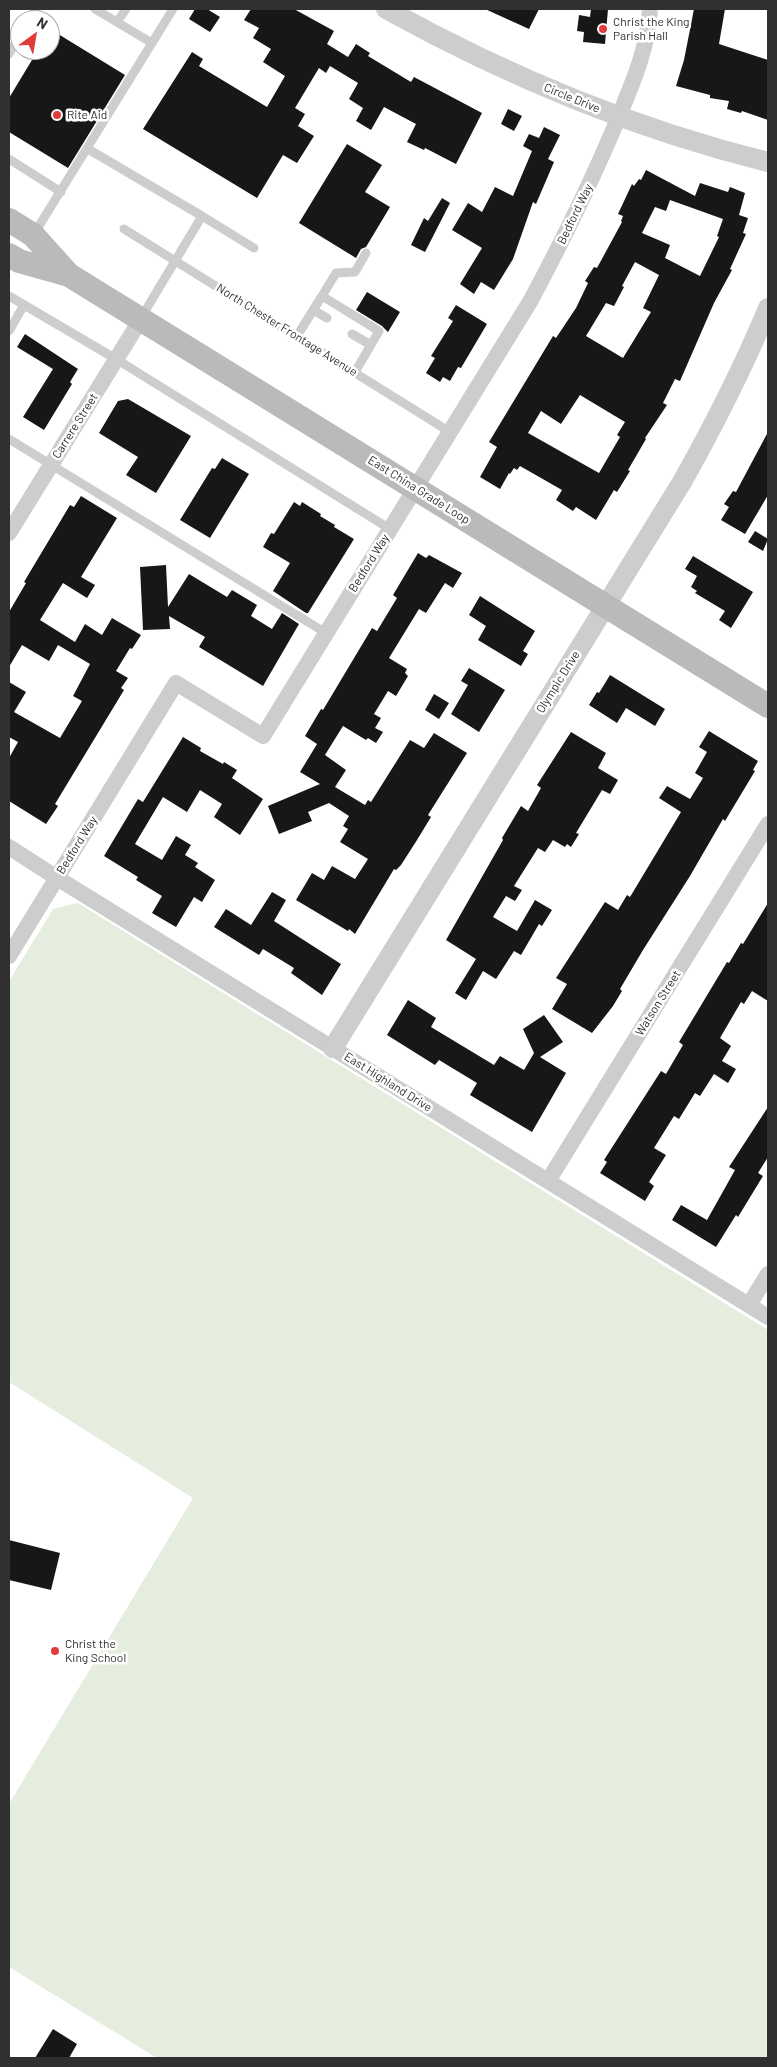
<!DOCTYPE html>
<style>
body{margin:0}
#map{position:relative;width:777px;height:2067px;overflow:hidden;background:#fff;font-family:Barlow,sans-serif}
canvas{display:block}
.frame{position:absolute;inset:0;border:10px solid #303030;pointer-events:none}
.north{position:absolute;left:10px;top:10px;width:50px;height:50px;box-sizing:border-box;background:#fff;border:1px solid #acacac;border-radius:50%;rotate:32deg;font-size:14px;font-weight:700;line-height:20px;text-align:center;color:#303030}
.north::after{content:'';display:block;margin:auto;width:18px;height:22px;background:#e03c39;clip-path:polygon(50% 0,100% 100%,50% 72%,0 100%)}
</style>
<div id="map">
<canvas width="777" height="2067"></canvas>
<div class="frame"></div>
<div class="north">N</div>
</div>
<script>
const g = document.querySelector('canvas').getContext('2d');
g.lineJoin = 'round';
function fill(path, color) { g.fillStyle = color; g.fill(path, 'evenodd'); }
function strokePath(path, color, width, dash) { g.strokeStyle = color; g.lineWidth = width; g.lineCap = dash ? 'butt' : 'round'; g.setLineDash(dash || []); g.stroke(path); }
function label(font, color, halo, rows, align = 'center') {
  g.font = font + ' Barlow,sans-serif'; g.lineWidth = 5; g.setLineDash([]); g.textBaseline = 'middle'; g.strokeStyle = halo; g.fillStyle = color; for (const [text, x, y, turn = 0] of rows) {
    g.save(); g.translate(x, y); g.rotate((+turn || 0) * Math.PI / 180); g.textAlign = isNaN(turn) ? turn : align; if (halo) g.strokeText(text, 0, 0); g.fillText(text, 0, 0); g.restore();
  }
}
fill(new Path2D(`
 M78,903L768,1330V2058H157L9,1967V1804L193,1498L9,1382V981L53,909Z`), '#e5eddf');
fill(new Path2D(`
 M195,9H207L220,17L210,32L189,19Z
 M251,9H294L334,31L327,44L348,57L356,44L370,53L368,56L411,82L414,77L482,113L456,164L425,148L424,150L407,142L416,124L384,107L371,130L356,121L363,108L349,99L358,83L330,66L326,73L319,68L295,108L305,114L298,126L314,136L297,163L283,155L257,198L143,129L192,52L203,59L199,66L267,107L285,76L263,62L271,49L253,38L259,28L244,20Z
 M485,9H539L529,29Z
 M591,9H608L605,44L583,42L584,32L577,31L579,15L590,17Z
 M694,9H725L719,44L768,60V120L742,111L741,113L727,109L729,101L710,98V95L676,86L684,60Z
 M50,29L125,75L68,168L9,132V98L38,50H50Z
 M508,109L522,116L514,131L501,124Z
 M544,127L560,135L548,159L554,162L536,204L533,202L513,259L494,290L481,282L474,294L460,284L482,248L452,230L468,203L482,212L495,187L513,196L532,151L523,146L529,134L539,138Z
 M347,144L382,165L365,192L390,207L366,247L361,249L356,258L299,223Z
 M646,170L695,196L700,183L728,192L730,187L745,193L739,215L748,218L743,233L746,234L730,269L732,270L714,303L680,381L675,379L663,403L667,405L645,438L646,439L628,470L630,471L617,492L614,490L596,520L576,507L573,511L556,500L562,490L520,466L517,470L514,468L510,474L509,473L500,489L480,477L497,447L489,442L553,336L556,338L576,308L588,283L585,281L594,267L597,268L622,222L621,221L623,216L618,214L632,184L634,186L639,179L641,180ZM670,200L723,219L717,236L719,237L700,276L665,258L670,245L642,233L655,207L666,211ZM635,262L659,275L643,308L651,312L623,358L586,336L606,303L614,306L624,287L622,286ZM580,395L625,422L617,435L620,437L599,473L528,433L541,411L561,424Z
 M442,198L450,203L425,252L411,245L424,218L428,221Z
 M367,292L400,312L388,332L382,326L356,310Z
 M456,305L487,324L461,368L458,367L450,381L443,377L440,382L426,373L435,358L431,356L453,321L448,318Z
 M25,334L78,369L70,382L72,384L44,430L23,417L53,369L17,347Z
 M128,399L191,436L156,493L126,475L138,457L99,433L118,401Z
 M768,432V495L745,534L721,520L729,507L724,504L733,491L736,492Z
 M222,458L249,474L210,538L180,520L212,468L215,469Z
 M81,496L117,518L81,577L95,585L87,598L63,583L40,620L75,642L85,624L102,635L112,618L141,635L132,649L130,648L116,671L128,678L121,688L124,690L55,804L58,806L46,824L9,801V758L18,742L9,737V682L26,692L14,712L60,738L82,701L73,696L90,664L58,645L49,661L22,645L9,667V612L26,583L24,582L70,505L74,507Z
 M294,502L300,506L302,502L321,514L320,516L335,525L334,527L354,539L308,613H306L273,591L290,563L263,547L271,533L274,534Z
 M755,531L768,539L763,551L748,542Z
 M418,553L426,558L429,555L462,573L453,588L445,583L426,613L419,609L389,658L407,669L405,673L408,676L396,696L388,691L374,714L381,718L375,728L383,732L376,743L368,738L366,740L343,726L325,755L346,770L335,787L365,805L368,800L371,802L410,740L424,748L434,733L467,753L428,815L431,817L417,840L401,865L396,870L394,869L355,934L349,929L348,931L296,900L312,873L324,880L332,866L355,879L368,859L340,842L348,829L343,826L349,816L329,803L308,812L312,821L279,834L268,806L320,784L300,772L317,744L305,736L321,709L323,710L372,628L377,631L397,598L393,595Z
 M693,556L753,592L731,628L719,620L725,611L695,593L697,591L691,587L697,576L685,569Z
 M166,565L168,607L189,574L227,597L232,590L257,605L251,616L272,629L282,613L299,624L263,686L199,647L205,637L169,616L170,629L143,630L140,567Z
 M480,596L535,631L523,651L528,654L521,666L478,640L486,626L469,615Z
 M469,668L505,690L479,732L451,714L468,685L461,681Z
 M610,675L665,709L655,726L626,708L617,723L589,705L597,692L599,693Z
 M434,694L449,703L439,719L425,710Z
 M709,731L758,761L753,770L755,771L725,821L723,819L690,876L643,950L620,989L622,991L613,1006L592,1033L552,1009L567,984L556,978L605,902L618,910L627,895L630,897L681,812L659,798L667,786L690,799L703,778L695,773L707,752L699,747Z
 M571,732L606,753L598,768L618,780L610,794L602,790L576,833L579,834L571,847L567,844L565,847L553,840L545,852L538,848L514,886L522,890L515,901L506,896L493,917L517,931L535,900L552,910L542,926L539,924L521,955L514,951L496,979L483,971L466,1000L455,993L476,959L446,940L503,840L502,838L521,806L528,811L541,788L537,785Z
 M183,737L201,748L200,751L223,764L224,762L237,770L232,778L263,799L240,835L214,817L222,804L200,790L187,812L163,797L135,844L162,860L176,836L191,845L185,855L198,863L195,867L215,880L202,902L194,897L176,927L152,913L162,896L136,880L138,877L104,856L138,799L143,802Z
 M272,892L286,900L274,921L341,964L322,995L291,973L294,968L263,949L259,955L214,927L226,909L251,925Z
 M768,903V1001L752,991L744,1004L741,1002L720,1038L731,1046L722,1061L736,1069L728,1083L714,1074L700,1096L695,1093L679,1119L674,1116L654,1148L666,1155L649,1182L654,1186L645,1201L600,1173L607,1162L604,1160L661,1071L666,1074L683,1045L679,1042L727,962L729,963L741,943L743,944Z
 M408,1000L436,1018L431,1027L494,1065L500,1056L524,1070L534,1053L523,1029L544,1015L563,1042L540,1057L566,1073L532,1132L470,1095L477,1083L439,1060L435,1065L387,1035Z
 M768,1107V1157L758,1173L763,1176L738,1217L736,1215L716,1247L672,1220L681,1205L707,1220L735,1170L729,1167Z
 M9,1540L60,1553L51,1590L9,1580Z
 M53,2029L77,2044L69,2058H35Z`), '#171717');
strokePath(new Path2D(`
 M95,9L152,43
 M29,20L36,9
 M117,22L126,9
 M9,54L20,35
 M88,149L202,216
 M9,159L61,192
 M124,229L450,432
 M34,234L173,9
 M9,296L116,359L390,529
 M322,296L336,273L355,272L366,253
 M313,310L327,318
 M141,318L202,216L254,248
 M9,331L24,305
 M352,334L371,345
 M297,336L322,296L379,331L355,372
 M9,439L326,633`), '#cdcdcd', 9);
strokePath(new Path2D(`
 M9,533L141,319
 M9,847L57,878L768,1317
 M9,956L176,683L263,736L531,300C562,242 591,183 617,121C632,84 648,49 650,9
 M548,1181L768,824
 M749,1305L768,1274`), '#cdcdcd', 16);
strokePath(new Path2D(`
 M386,9C507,76 634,129 768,162
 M333,1048L682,482C714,425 743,368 768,308`), '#cdcdcd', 20);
strokePath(new Path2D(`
 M9,220L33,235L69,275
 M9,255L19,261L69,275L768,706`), '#bababa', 24);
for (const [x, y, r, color] of [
 [603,29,5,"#e03c39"],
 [57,115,5,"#e03c39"],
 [55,1651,5,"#e03c39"]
]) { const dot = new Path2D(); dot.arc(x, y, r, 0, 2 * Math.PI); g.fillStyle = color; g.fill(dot); strokePath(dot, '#fff', 2); }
label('12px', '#303030', '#fff', [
 ["Christ the King",613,22],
 ["Parish Hall",613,36],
 ["Rite Aid",67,115],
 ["Christ the",65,1644],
 ["King School",65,1658]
], 'left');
label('12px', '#303030', '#fff', [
 ["Circle Drive",572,98,22],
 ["Bedford Way",575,214,-64],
 ["North Chester Frontage Avenue",287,330,32],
 ["Carrere Street",75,426,-58],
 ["East China Grade Loop",419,490,32],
 ["Bedford Way",369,563,-58],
 ["Olympic Drive",558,682,-58],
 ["Bedford Way",77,845,-58],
 ["Watson Street",658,1003,-58],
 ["East Highland Drive",388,1082,32]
]);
</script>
